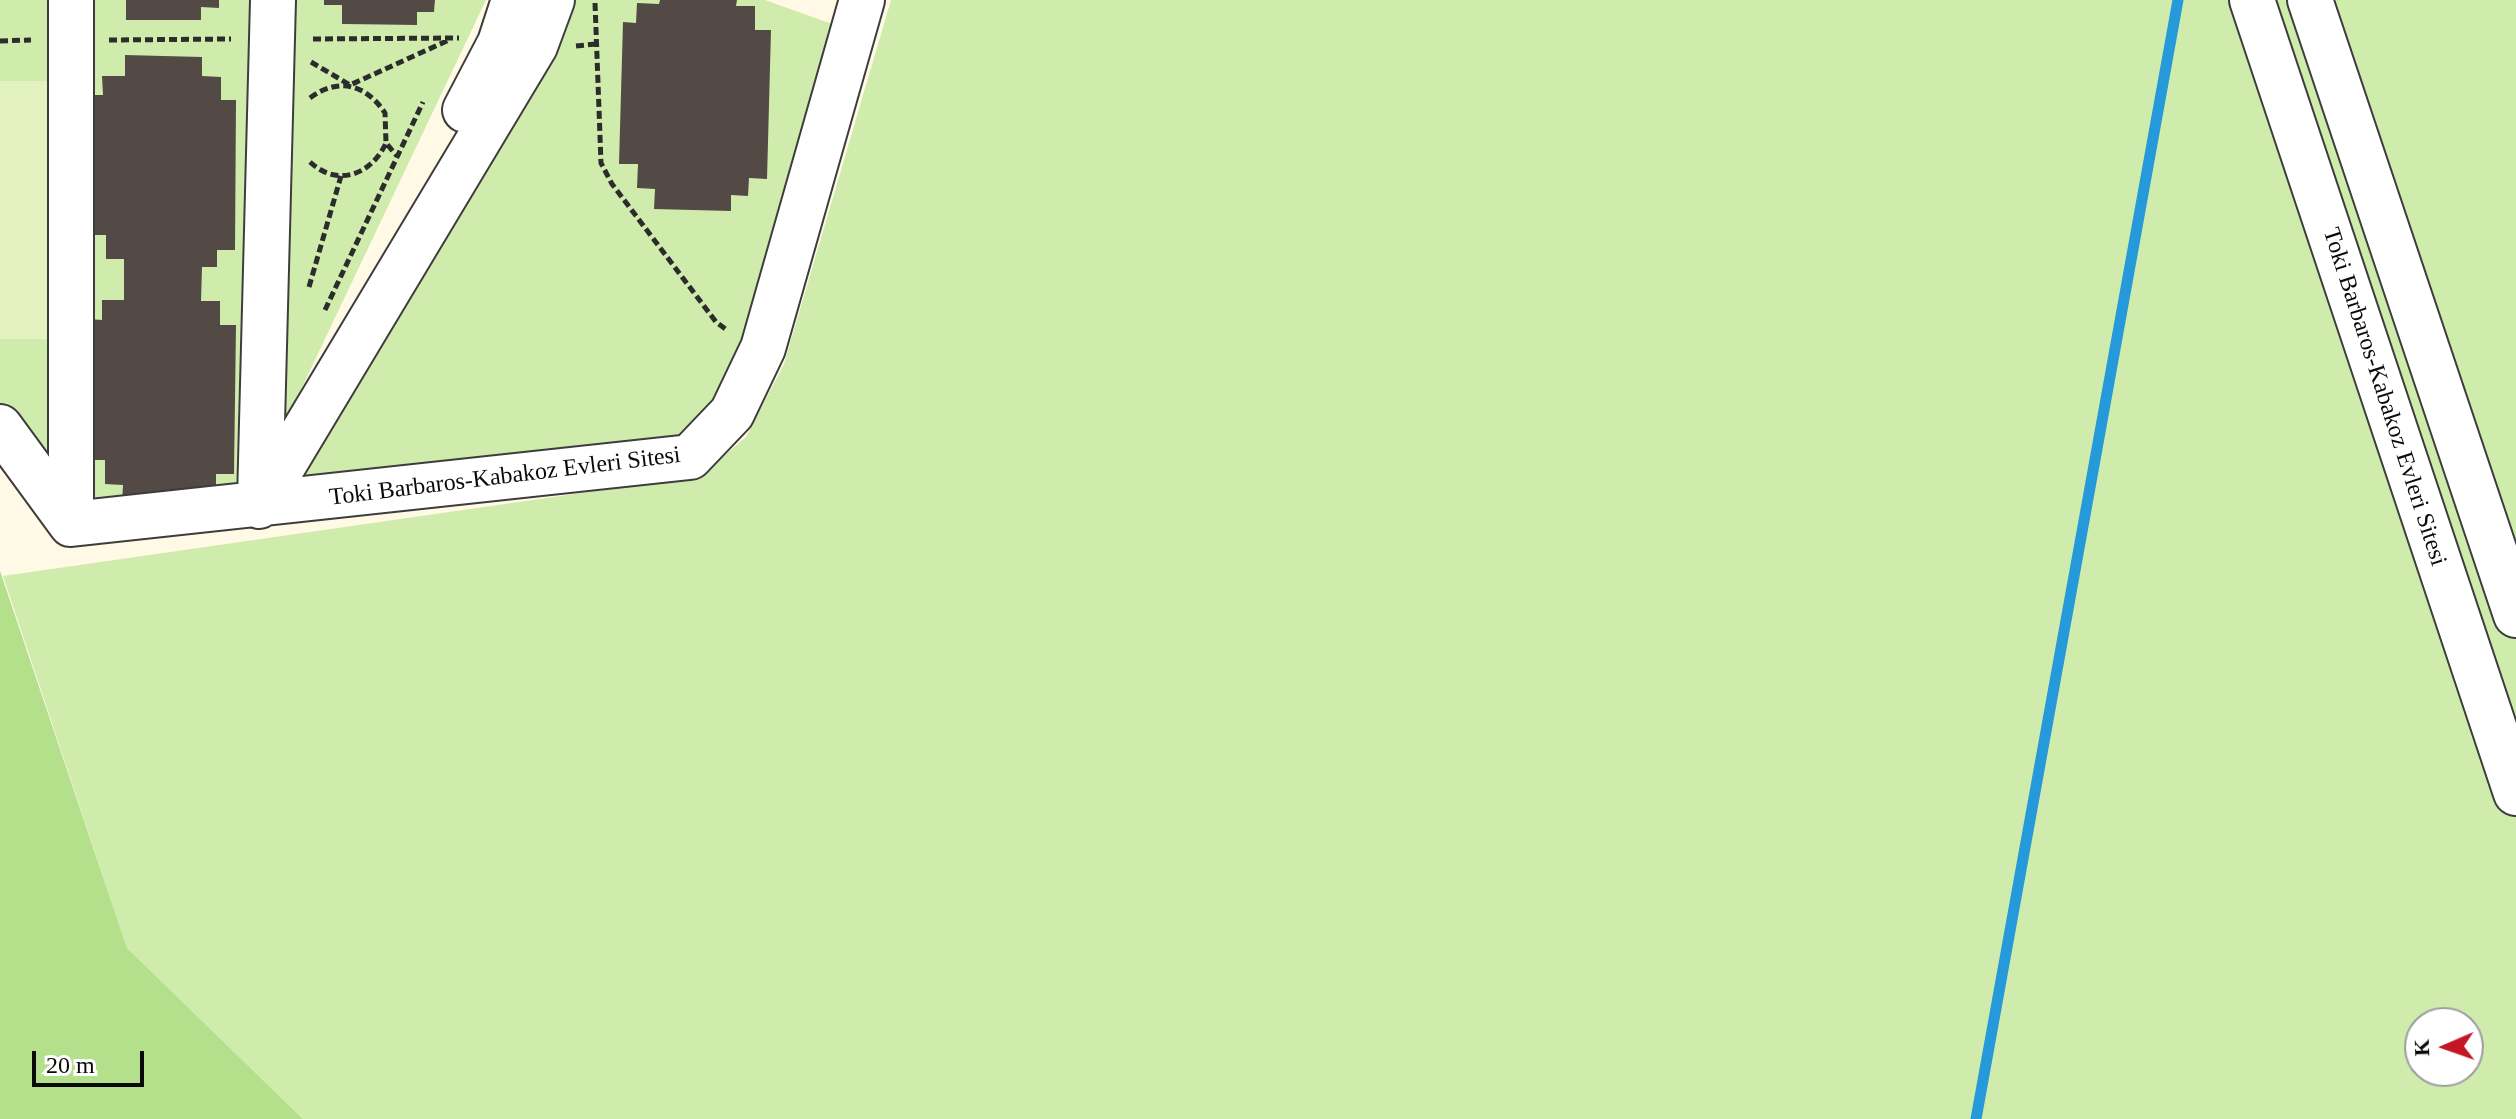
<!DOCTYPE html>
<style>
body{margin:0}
#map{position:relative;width:2516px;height:1119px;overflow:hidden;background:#fff9e6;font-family:"Times New Roman",serif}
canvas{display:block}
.north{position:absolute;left:2404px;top:1007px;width:80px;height:80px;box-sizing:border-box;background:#fff;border:2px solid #9d9d9d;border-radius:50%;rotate:268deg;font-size:22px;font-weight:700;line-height:32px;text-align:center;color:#0a0a0a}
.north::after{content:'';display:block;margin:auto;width:28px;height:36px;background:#c51626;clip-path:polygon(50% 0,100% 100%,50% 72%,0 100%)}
.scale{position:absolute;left:32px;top:1051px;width:112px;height:36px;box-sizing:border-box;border:4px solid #0a0a0a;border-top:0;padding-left:10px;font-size:24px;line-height:28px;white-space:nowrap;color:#0a0a0a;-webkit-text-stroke:6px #fff;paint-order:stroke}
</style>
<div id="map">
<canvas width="2516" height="1119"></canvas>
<div class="north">K</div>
<div class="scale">20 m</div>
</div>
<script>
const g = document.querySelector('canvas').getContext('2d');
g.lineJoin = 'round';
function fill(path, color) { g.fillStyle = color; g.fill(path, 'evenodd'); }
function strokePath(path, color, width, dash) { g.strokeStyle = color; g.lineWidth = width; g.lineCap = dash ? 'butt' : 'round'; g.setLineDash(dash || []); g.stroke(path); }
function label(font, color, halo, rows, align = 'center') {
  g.font = font + ' "Times New Roman",serif'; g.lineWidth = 8; g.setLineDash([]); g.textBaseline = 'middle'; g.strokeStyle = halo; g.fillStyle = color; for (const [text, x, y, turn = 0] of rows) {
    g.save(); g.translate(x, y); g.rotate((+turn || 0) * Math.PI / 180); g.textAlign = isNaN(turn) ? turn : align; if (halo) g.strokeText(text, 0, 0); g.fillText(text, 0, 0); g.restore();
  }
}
fill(new Path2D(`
 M0,0H324V5H342V24L417,25V12H434L435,0H486L247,503L71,518L0,419Z
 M567,0H765L838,26L748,343L720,402L683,446L275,499Z
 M891,0H2516V1119H303L127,948L3,576L700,476L746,437L784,364ZM2420,1023H2468V1071H2420Z`), '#d0ecad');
fill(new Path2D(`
 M0,571L127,948L303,1119H0Z`), '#b4df8b');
fill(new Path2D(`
 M0,81H53L54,339H0Z`), '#e3f3bf');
strokePath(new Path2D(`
 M1976,1119L2178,0`), '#2599da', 11);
fill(new Path2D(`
 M126,0H219V8L201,7V20H126Z
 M324,0H435L434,12H417V25L342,24V5H324Z
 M660,0H737L736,6H755V30H771L767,179L749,178L748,196L731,195V211L654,209L655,189L637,188L638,164H619L623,22L636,23L637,3L659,4Z
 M125,55L202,57V76L221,77V100H236L235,250H217V267H202L201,301H220V325H236L234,474H216V491L122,504L123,485L105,484V460H86L88,319L102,320V300H124V259H106V235H87L89,95H103L102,76H125Z`), '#534a45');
const minor = new Path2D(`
 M71,0V524
 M2252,0L2516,793
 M2310,0L2516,615
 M465,110L500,43L514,0
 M0,427L71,524L690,457L732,413L763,348L862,0
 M260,500L273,0
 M259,506L535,46L552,0`);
strokePath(minor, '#3d3d3d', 48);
strokePath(new Path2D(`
 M595,3L601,163L612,184L716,322L727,330
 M313,39L459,38
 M109,40L231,39
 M0,41L31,40
 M576,46L597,44
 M311,62L350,85L449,40
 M310,98C338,77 366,84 385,113L386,143L397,156
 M310,162C338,188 372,174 386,143
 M309,287L341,176
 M325,310L423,102`), '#2c2c2c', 5, [8, 4]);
strokePath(minor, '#fff', 44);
label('24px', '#0a0a0a', '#fff', [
 ["Toki Barbaros-Kabakoz Evleri Sitesi",2384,397,72],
 ["Toki Barbaros-Kabakoz Evleri Sitesi",505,477,-7]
]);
</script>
